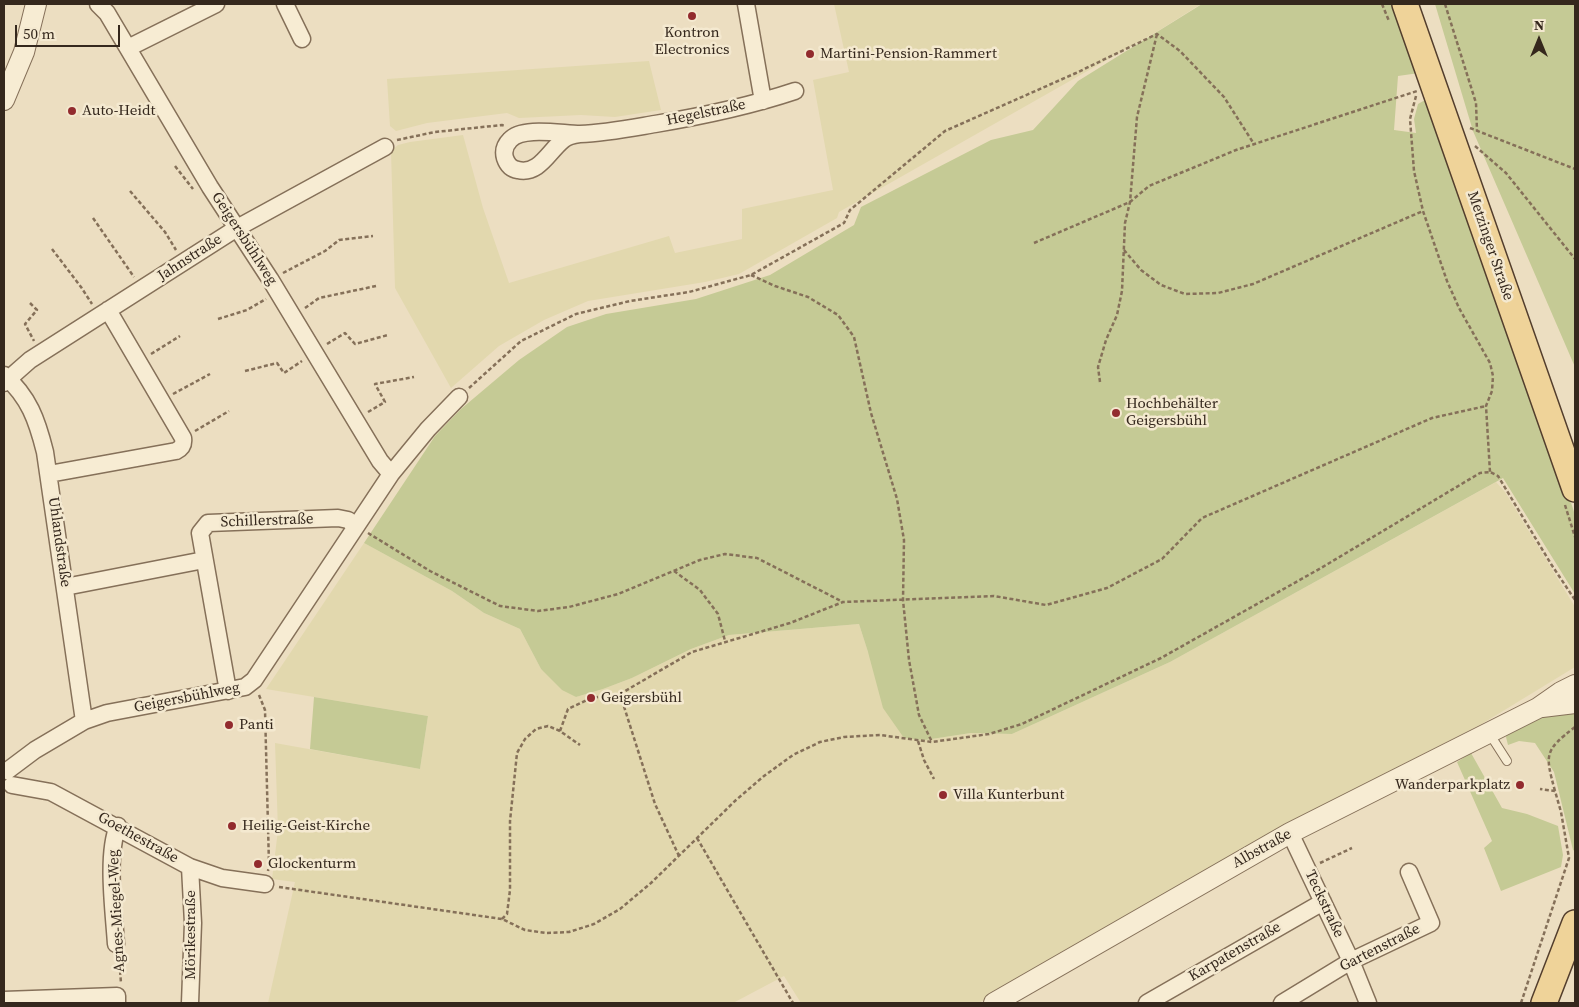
<!DOCTYPE html>
<meta charset="utf-8">
<style>
body{margin:0}
#map{position:relative;width:1579px;height:1007px;overflow:hidden;background:#ecdec1;font-family:"Source Serif 4",serif}
canvas{display:block}
.frame{position:absolute;inset:0;border:5px solid #35281d;pointer-events:none}
.north{position:absolute;left:1514px;top:15px;width:50px;height:50px;-webkit-text-stroke:4px #f4e9d0;paint-order:stroke;rotate:0deg;font-size:14px;font-weight:700;line-height:20px;text-align:center;color:#35281d}
.north::after{content:'';display:block;margin:auto;width:18px;height:22px;background:#35281d;clip-path:polygon(50% 0,100% 100%,50% 72%,0 100%)}
.scale{position:absolute;left:15px;top:25px;width:105px;height:22px;box-sizing:border-box;border:2px solid #35281d;border-top:0;padding-left:6px;font-size:15px;line-height:18px;white-space:nowrap;color:#35281d;-webkit-text-stroke:4px #f4e9d0;paint-order:stroke}
</style>
<div id="map">
<canvas width="1579" height="1007"></canvas>
<div class="frame"></div>
<div class="north">N</div>
<div class="scale">50 m</div>
</div>
<script>
const g = document.querySelector('canvas').getContext('2d');
g.lineJoin = 'round';
function fill(path, color) { g.fillStyle = color; g.fill(path, 'evenodd'); }
function strokePath(path, color, width, dash) { g.strokeStyle = color; g.lineWidth = width; g.lineCap = dash ? 'butt' : 'round'; g.setLineDash(dash || []); g.stroke(path); }
function label(font, color, halo, rows, align = 'center') {
  g.font = font + ' "Source Serif 4",serif'; g.lineWidth = 5; g.setLineDash([]); g.textBaseline = 'middle'; g.strokeStyle = halo; g.fillStyle = color; for (const [text, x, y, turn = 0] of rows) {
    g.save(); g.translate(x, y); g.rotate((+turn || 0) * Math.PI / 180); g.textAlign = isNaN(turn) ? turn : align; if (halo) g.strokeText(text, 0, 0); g.fillText(text, 0, 0); g.restore();
  }
}
fill(new Path2D(`
 M834,4H1201L1158,31L839,212L837,218L739,274L705,282L588,301L544,320L499,346L451,388L395,288L391,151L398,145L410,142L463,135L483,208L509,283L669,236L675,253L742,239V209L833,190L813,80L849,72Z
 M649,61L661,110L615,117L581,115L519,118L507,113L427,123L396,131L390,126L387,79Z
 M1496,482L1505,492L1575,607V667L1480,725L1289,822L979,1003H801L784,976L733,1003H268L295,882L272,879L278,830L275,743L420,769L428,716L266,689L364,543L452,591L484,613L520,629L541,669L576,697L603,689L632,678L691,649L729,635L859,624L868,652L925,740L971,733L1012,734L1170,662Z`), '#e2d8ae');
fill(new Path2D(`
 M1202,4H1397L1419,73L1398,76L1394,130L1416,133L1414,119L1418,104L1425,100H1430L1546,425L1575,515V594L1503,478L1170,662L1012,734L971,733L925,740L904,738L883,708L868,652L859,624L729,635L691,649L632,678L603,689L576,697L562,690L541,669L520,629L484,613L452,591L364,543L435,436L461,409L519,360L567,327L606,314L696,299L770,275L854,225L861,207L991,140L1033,130L1078,81Z
 M1435,4H1575V367L1473,131Z
 M314,697L428,716L420,769L310,749Z
 M1575,707V851L1573,850L1554,772L1535,743L1519,741L1508,745L1506,737L1508,731L1545,714Z
 M1471,753L1502,808L1527,814L1558,826L1563,855L1561,867L1501,891L1484,848L1492,841L1457,762Z`), '#c5ca95');
const service = new Path2D(`
 M1489,733L1507,761`);
const minor = new Path2D(`
 M98,4L107,13L210,187L270,279L380,461L391,474
 M285,4L302,39
 M746,4L763,101
 M128,48L216,4
 M580,134C574,135 567,136 563,140C549,151 539,175 518,170C511,169 507,164 505,158C503,151 505,145 510,140C522,126 562,134 580,134C605,133 631,128 655,124C703,116 750,106 795,91
 M4,375C29,397 37,420 45,452L84,721
 M4,383L30,360L237,228L385,147
 M49,474L176,451C182,448 184,445 183,438L108,310
 M65,587L204,560
 M228,691L200,533L208,523L338,518L348,520L356,526
 M7,771L35,750L84,721L107,713L245,687L254,680L391,474L428,429L459,397
 M12,785L51,792L190,867L222,878L265,884
 M1290,833L1351,961L1368,1003
 M116,944C114,912 106,855 118,826
 M4,1000L117,996V1003
 M190,1003L193,923L190,867
 M1147,1003L1323,902
 M1282,1003L1351,961L1431,923L1409,872`);
const tertiary = new Path2D(`
 M4,100L24,52L36,4
 M1542,707L1575,703
 M994,1003L1290,833L1538,708L1561,692L1575,685`);
const primary = new Path2D(`
 M1405,4L1575,489
 M1544,1003L1575,923`);
strokePath(service, '#857059', 10);
strokePath(minor, '#857059', 19);
strokePath(tertiary, '#857059', 22);
strokePath(primary, '#533e2d', 28);
strokePath(new Path2D(`
 M1382,4L1389,21
 M1445,4L1476,103L1477,131
 M1416,96L1410,119L1414,171L1423,211L1447,281L1459,308L1490,363L1493,376L1492,391L1486,406L1490,472
 M1470,128L1575,169
 M397,140L435,132L502,125L505,126
 M1475,146L1506,173L1575,259
 M175,166L193,189
 M130,191L165,232L176,250
 M93,218L134,277
 M1034,243L1130,202L1149,186L1236,150L1417,91
 M52,249L81,287L92,304
 M1124,250L1141,270L1161,285L1185,294L1218,293L1253,284L1423,211
 M283,273L325,251L339,240L373,236
 M751,275L775,286L808,297L838,315L854,337L871,413L897,499L904,540L903,600L909,660L919,715L932,742
 M30,303L37,310L25,324L34,341
 M305,308L319,298L376,286
 M218,319L247,310L266,299
 M327,344L345,333L355,344L388,335
 M151,354L180,336
 M245,371L277,363L284,373L302,361
 M1100,382L1098,367L1106,340L1117,315L1122,291L1125,223L1130,202L1137,117L1157,34
 M469,388L521,341L576,314L630,301L689,292L751,275L844,223L850,210L945,131L1076,73L1157,34L1180,51L1224,97L1254,144
 M173,394L210,374
 M368,412L385,402L375,384L414,377
 M195,431L229,411
 M1565,505L1575,537
 M368,533L430,571L500,606L538,611L569,607L618,594L700,560L725,554L757,558L843,602
 M674,571L700,590L718,614L725,641
 M620,694L655,804L679,856
 M259,695L265,710L269,865L268,871
 M560,731L568,709L591,698L620,694L692,652L790,623L843,602L994,596L1046,605L1107,588L1162,559L1202,518L1432,418L1486,406
 M918,741L924,760L934,779
 M1555,791C1545,754 1544,751 1575,727
 M697,838L793,1003
 M1320,863L1352,848
 M279,887L502,919L525,930L546,933L569,932L594,924L620,909L651,883L736,800L764,776L793,755L820,742L844,737L880,735L932,742L989,734L1022,724L1161,658L1321,568L1480,473L1490,472L1498,476L1551,564L1575,600
 M502,919L507,914L510,890V821L517,753L525,739L536,729L548,726L560,731L580,745
 M119,958L121,983
 M1521,1003L1569,858L1561,812L1555,791L1540,789`), '#857059', 2.5, [4, 2.5]);
strokePath(service, '#f7ecd3', 8);
strokePath(minor, '#f7ecd3', 16);
strokePath(tertiary, '#f7ecd3', 20);
strokePath(primary, '#efd399', 25);
for (const [x, y, r, color] of [
 [692,16,5,"#922b2e"],
 [810,54,5,"#922b2e"],
 [72,111,5,"#922b2e"],
 [1116,413,5,"#922b2e"],
 [591,698,5,"#922b2e"],
 [229,725,5,"#922b2e"],
 [1520,785,5,"#922b2e"],
 [943,795,5,"#922b2e"],
 [232,826,5,"#922b2e"],
 [258,864,5,"#922b2e"]
]) { const dot = new Path2D(); dot.arc(x, y, r, 0, 2 * Math.PI); g.fillStyle = color; g.fill(dot); strokePath(dot, '#f4e9d0', 2); }
label('15px', '#35281d', '#f4e9d0', [
 ["Kontron",692,33,"center"],
 ["Electronics",692,50,"center"],
 ["Martini-Pension-Rammert",820,54],
 ["Auto-Heidt",82,111],
 ["Hochbehälter",1126,404],
 ["Geigersbühl",1126,421],
 ["Geigersbühl",601,698],
 ["Panti",239,725],
 ["Wanderparkplatz",1510,785,"right"],
 ["Villa Kunterbunt",953,795],
 ["Heilig-Geist-Kirche",242,826],
 ["Glockenturm",268,864]
], 'left');
label('15px', '#35281d', '#f4e9d0', [
 ["Hegelstraße",706,113,-12],
 ["Geigersbühlweg",244,239,57],
 ["Metzinger Straße",1490,246,71],
 ["Jahnstraße",190,258,-33],
 ["Schillerstraße",267,521,-2],
 ["Uhlandstraße",59,542,82],
 ["Geigersbühlweg",187,698,-11],
 ["Goethestraße",138,838,29],
 ["Albstraße",1262,849,-29],
 ["Teckstraße",1324,904,65],
 ["Agnes-Miegel-Weg",117,911,-93],
 ["Mörikestraße",191,935,-90],
 ["Gartenstraße",1380,948,-27],
 ["Karpatenstraße",1235,952,-30]
]);
</script>
